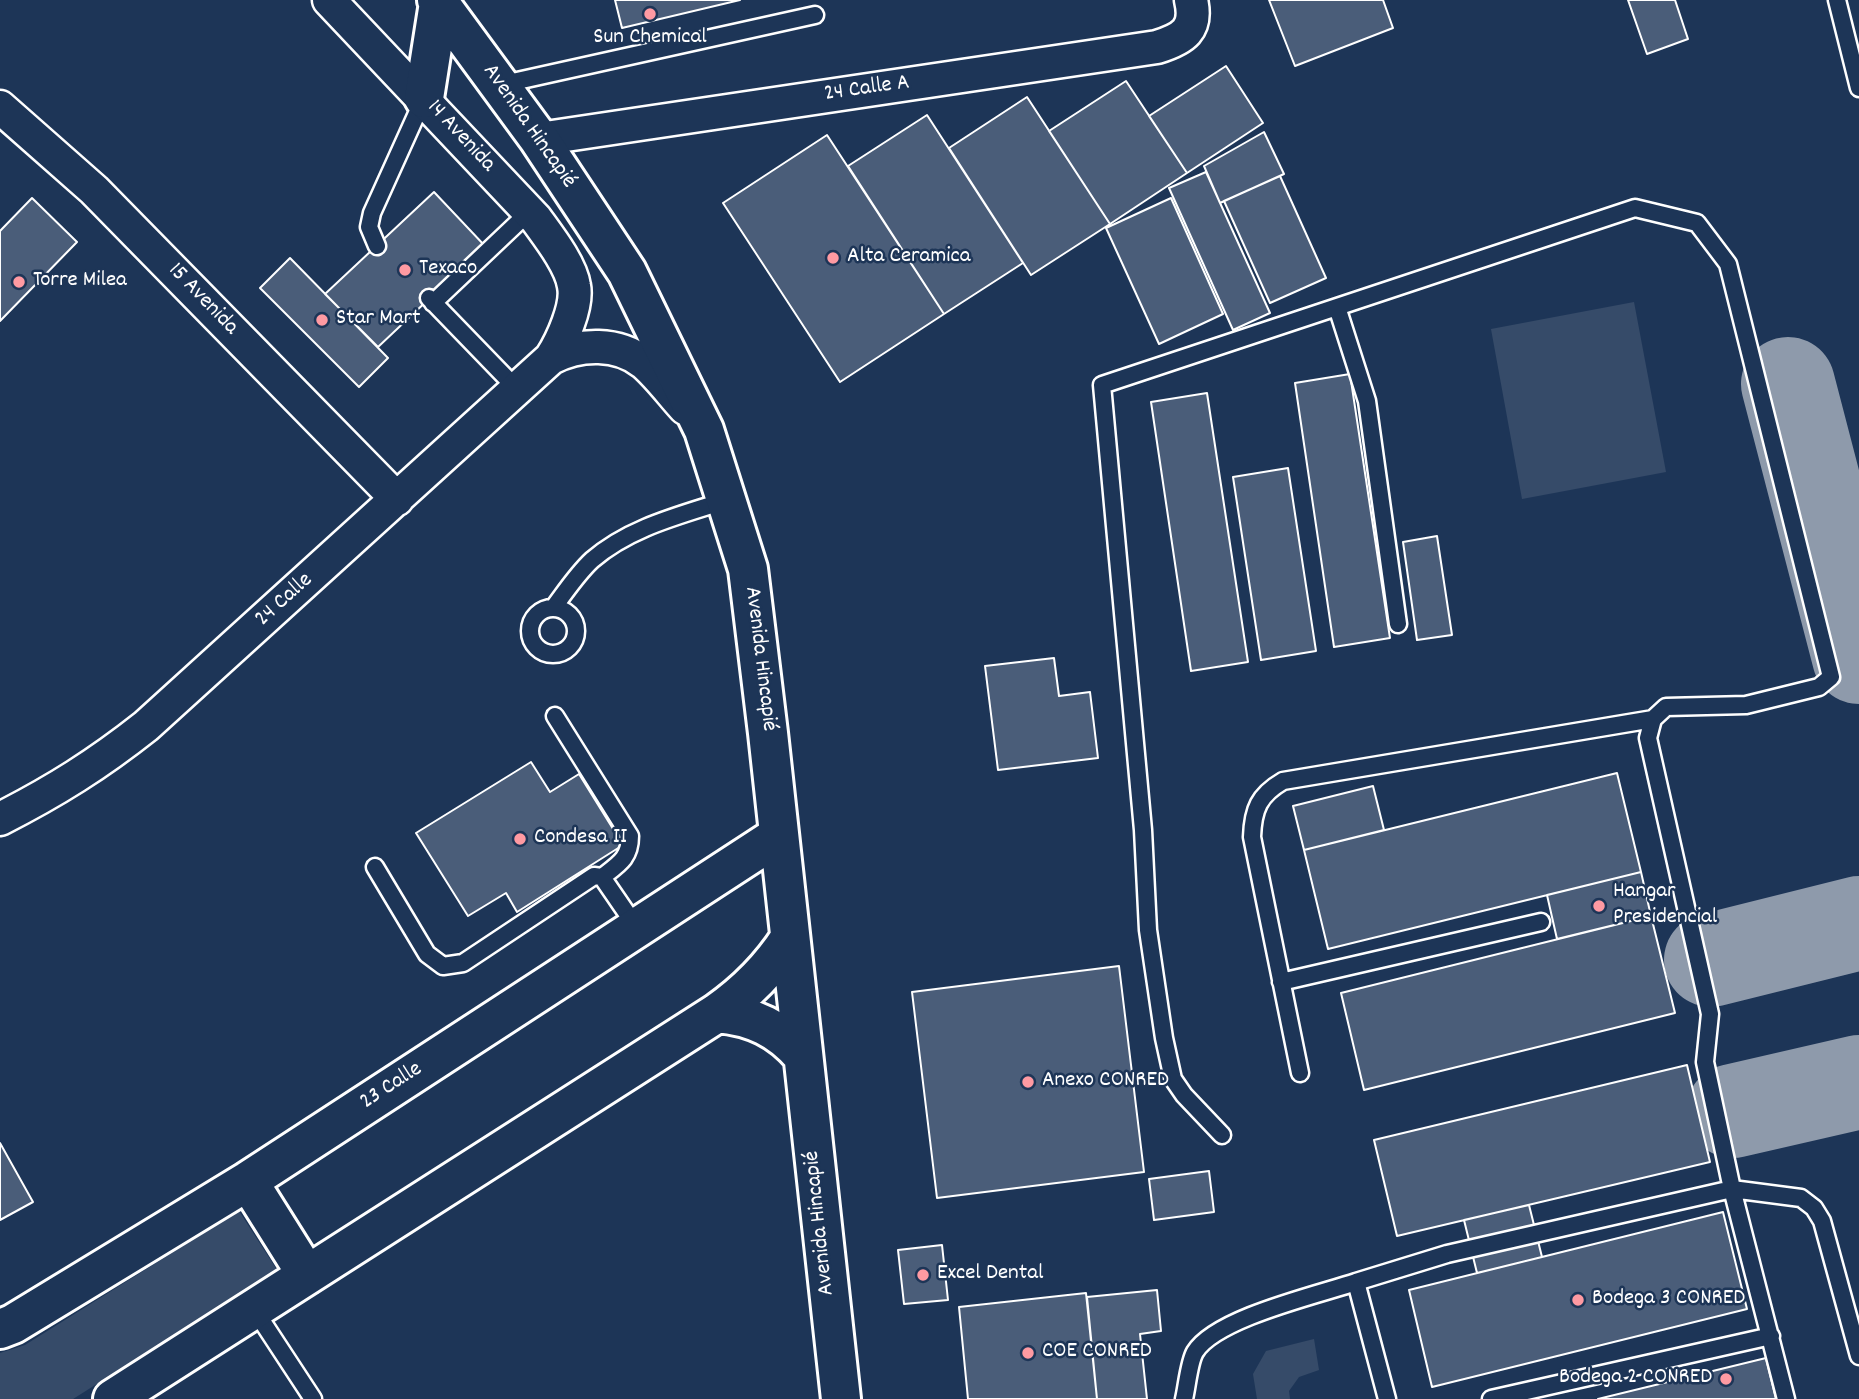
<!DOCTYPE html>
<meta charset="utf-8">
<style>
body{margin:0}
canvas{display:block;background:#1d3557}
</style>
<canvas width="1859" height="1399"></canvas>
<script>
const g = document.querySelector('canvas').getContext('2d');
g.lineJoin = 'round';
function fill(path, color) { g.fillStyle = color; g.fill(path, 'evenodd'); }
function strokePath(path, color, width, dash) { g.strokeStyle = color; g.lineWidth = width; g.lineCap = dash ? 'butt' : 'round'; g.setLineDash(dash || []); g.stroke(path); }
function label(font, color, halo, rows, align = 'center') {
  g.font = font + ' Dekko,sans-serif'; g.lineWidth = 5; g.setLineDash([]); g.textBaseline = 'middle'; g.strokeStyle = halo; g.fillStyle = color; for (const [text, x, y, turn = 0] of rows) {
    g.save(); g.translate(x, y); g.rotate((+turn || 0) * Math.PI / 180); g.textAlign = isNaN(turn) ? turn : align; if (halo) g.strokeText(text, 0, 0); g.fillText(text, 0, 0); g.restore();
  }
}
fill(new Path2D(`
 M1634,302L1666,472L1522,499L1491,329Z
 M239,1211L277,1270L73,1399H0V1353L25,1345Z
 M1314,1339L1319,1370L1299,1377L1289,1391L1290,1399H1257L1253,1374L1266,1351Z`), '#364b69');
strokePath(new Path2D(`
 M1788,384L1859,657
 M1711,960L1859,923
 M1733,1111L1859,1082`), '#8e9aab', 94);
const building = new Path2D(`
 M615,0H740L622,28Z
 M1269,0H1383L1393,28L1295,66Z
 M1628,0H1675L1688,39L1647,54Z
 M1226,66L1263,123L1187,173L1149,116Z
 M1126,81L1187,173L1110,224L1049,131Z
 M1027,97L1110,224L1031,275L949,148Z
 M927,115L1023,263L944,314L848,166Z
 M1264,132L1284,174L1220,203L1204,166Z
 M827,135L944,314L840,382L723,203Z
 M1206,172L1270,313L1233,330L1169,188Z
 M1280,176L1326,278L1270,303L1224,201Z
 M434,192L485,246L378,347L325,294Z
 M32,198L77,242L0,321V231Z
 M1171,198L1223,314L1159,344L1106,228Z
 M290,258L388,358L359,387L260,288Z
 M1350,374L1390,638L1334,647L1295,383Z
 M1207,393L1248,662L1191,671L1151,402Z
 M1288,468L1316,651L1261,660L1233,477Z
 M1437,536L1452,635L1417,640L1403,542Z
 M1054,658L1059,696L1090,692L1098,758L998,770L985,666Z
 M531,762L550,792L579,774L623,845L517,912L506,893L468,916L416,833Z
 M1617,773L1641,872L1328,949L1304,850Z
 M1373,786L1384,830L1304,850L1293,806Z
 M1641,872L1651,916L1557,939L1547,895Z
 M1651,916L1675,1013L1364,1090L1341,993Z
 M1119,966L1144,1172L937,1198L912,992Z
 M1687,1065L1710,1162L1397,1236L1374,1140Z
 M0,1143L33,1202L0,1220Z
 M1209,1171L1214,1212L1154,1220L1149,1179Z
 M1529,1205L1542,1257L1477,1273L1464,1220Z
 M1723,1212L1747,1309L1432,1387L1409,1290Z
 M942,1245L948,1300L904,1304L898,1250Z
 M1157,1290L1161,1331L1140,1334L1147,1399H1097L1087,1297Z
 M1086,1293L1097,1399H968L959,1307Z
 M1766,1358L1776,1399H1598Z`);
fill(building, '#4a5d79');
strokePath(building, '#fff', 2);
const lane = new Path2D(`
 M1837,0L1859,88
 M499,85L815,15
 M377,246L369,227L372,213L424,98
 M429,298L517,389
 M433,303L529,212
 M1337,307L1367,401L1398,624
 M554,607C566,591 577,574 592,560C630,527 681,515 727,500
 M530 631a23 23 0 1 1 46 0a23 23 0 1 1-46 0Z
 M555,716L630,836C630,858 619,864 602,877
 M375,867L427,954L443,966L463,963L594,876L602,877L637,928
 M1281,982L1541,922
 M1300,1073L1252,837C1253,809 1259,795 1283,781L1653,719
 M1222,1135L1184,1095L1173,1079L1164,1038L1148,930L1143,830L1102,385L1635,208L1697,223L1728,264L1831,677L1819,687L1746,705L1666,707L1653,719L1648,738L1710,1014L1705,1062L1732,1189L1801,1198L1814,1208L1822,1221L1859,1356
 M1356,1282L1447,1254L1732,1189L1786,1399
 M254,1309L313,1399
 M1184,1399C1187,1387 1189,1362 1195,1352C1216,1318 1317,1295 1356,1282L1387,1399
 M1491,1399L1771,1336`);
const street = new Path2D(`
 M0,107L94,190L397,499
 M539,139L1157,47C1183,39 1198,30 1191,0
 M551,358C580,343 618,342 644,363C659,376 672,394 685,408
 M0,819C55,791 98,764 146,726L551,358C562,341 578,306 574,286C571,265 549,237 536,219L329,0`);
const primary = new Path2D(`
 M437,0L539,139L627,272L704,430L748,569L768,733L841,1399
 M424,98L439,3
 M717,1013C753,1016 780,1029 803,1056
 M248,1181L307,1275
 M0,1329L13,1324L248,1181L778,836
 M113,1399L717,1013C747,992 770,969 790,938`);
strokePath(lane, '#fff', 21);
strokePath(street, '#fff', 37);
strokePath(primary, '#fff', 44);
strokePath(lane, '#1d3557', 16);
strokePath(street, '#1d3557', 32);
strokePath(primary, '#1d3557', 38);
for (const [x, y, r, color] of [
 [650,14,7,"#ff9aa2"],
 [833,258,7,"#ff9aa2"],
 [405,270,7,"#ff9aa2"],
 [19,282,7,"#ff9aa2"],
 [322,320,7,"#ff9aa2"],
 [520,839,7,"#ff9aa2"],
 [1599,906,7,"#ff9aa2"],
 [1028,1082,7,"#ff9aa2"],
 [923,1275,7,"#ff9aa2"],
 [1578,1300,7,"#ff9aa2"],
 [1028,1353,7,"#ff9aa2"],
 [1726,1379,7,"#ff9aa2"]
]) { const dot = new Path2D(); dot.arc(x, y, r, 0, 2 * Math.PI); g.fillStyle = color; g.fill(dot); strokePath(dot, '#1d3557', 2.5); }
label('23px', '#fff', '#1d3557', [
 ["Sun Chemical",650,39,"center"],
 ["Alta Ceramica",847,258],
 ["Texaco",419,270],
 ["Torre Milea",33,282],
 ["Star Mart",336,320],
 ["Condesa II",534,839],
 ["Hangar",1613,893],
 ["Presidencial",1613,919],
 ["Anexo CONRED",1042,1082],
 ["Excel Dental",937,1275],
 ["Bodega 3 CONRED",1592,1300],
 ["COE CONRED",1042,1353],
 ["Bodega 2 CONRED",1712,1379,"right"]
], 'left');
label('23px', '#fff', '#1d3557', [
 ["24 Calle A",867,90,-8],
 ["Avenida Hincapié",528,127,55],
 ["14 Avenida",460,137,47],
 ["15 Avenida",202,300,46],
 ["24 Calle",285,601,-42],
 ["Avenida Hincapié",759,659,83],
 ["23 Calle",392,1087,-33],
 ["Avenida Hincapié",821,1223,-96]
]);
</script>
